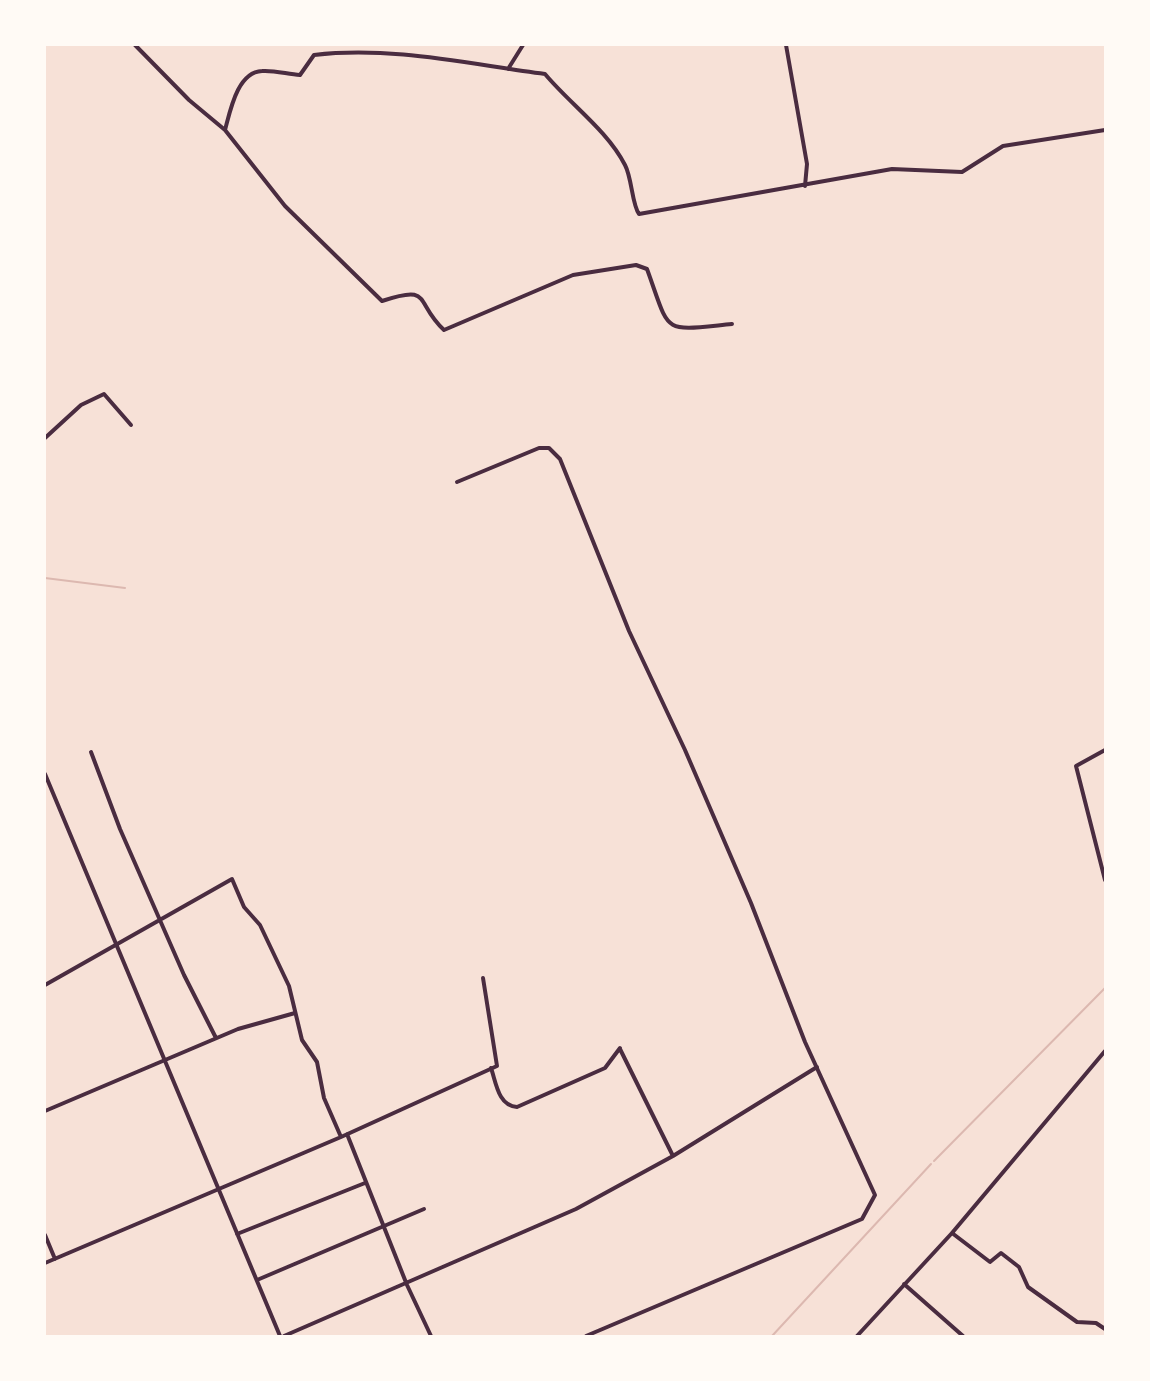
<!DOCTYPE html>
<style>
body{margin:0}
#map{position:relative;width:1150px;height:1381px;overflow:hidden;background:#f7e1d7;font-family:Quicksand,sans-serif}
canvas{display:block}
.frame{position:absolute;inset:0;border:46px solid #fffaf5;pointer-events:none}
</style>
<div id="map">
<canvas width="1150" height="1381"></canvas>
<div class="frame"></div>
</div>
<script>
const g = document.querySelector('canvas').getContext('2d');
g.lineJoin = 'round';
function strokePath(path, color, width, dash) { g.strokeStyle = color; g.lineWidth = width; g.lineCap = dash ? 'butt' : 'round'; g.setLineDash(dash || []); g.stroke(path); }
strokePath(new Path2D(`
 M45,578L125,588
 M934,1161L1105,988
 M772,1336L931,1164`), '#dcb8b0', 2);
strokePath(new Path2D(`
 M135,45L189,100L225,130L285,206L382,301C433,284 414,302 444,330L573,275L636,265L647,269C671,335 660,331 732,324
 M786,45L807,164L805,186
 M508,69L523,45
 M225,130C230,112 237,72 262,71C274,70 287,74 300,75L314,55C392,46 468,64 545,74C570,104 607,130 625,165C632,178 632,205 639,214L892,169L962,172L1003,146L1105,130
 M45,438L81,405L104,394L131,425
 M457,482L539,448H549L560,459L629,631L685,750L751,903L805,1042L875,1195L862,1219L586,1336
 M1105,750L1076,766L1105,880
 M91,752L120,829L184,975L216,1038
 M45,774L280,1336
 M45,985L232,879L244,907L260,925L289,986L302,1040L317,1062L324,1098L341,1137
 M620,1049L673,1156
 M491,1068C496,1082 498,1106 517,1107L605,1068L620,1048
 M45,1111L238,1029L295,1013
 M347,1134L407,1285L431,1336
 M952,1233L990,1262L1001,1253L1019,1267L1028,1287L1077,1322L1096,1323L1105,1329
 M237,1234L365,1183
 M45,1235L55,1259
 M45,1263L341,1137L497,1066L483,978
 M257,1280L424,1209
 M904,1284L963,1336
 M284,1336L576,1209L673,1156L817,1067
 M857,1336L952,1233L1105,1051`), '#4a2c40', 4);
</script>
